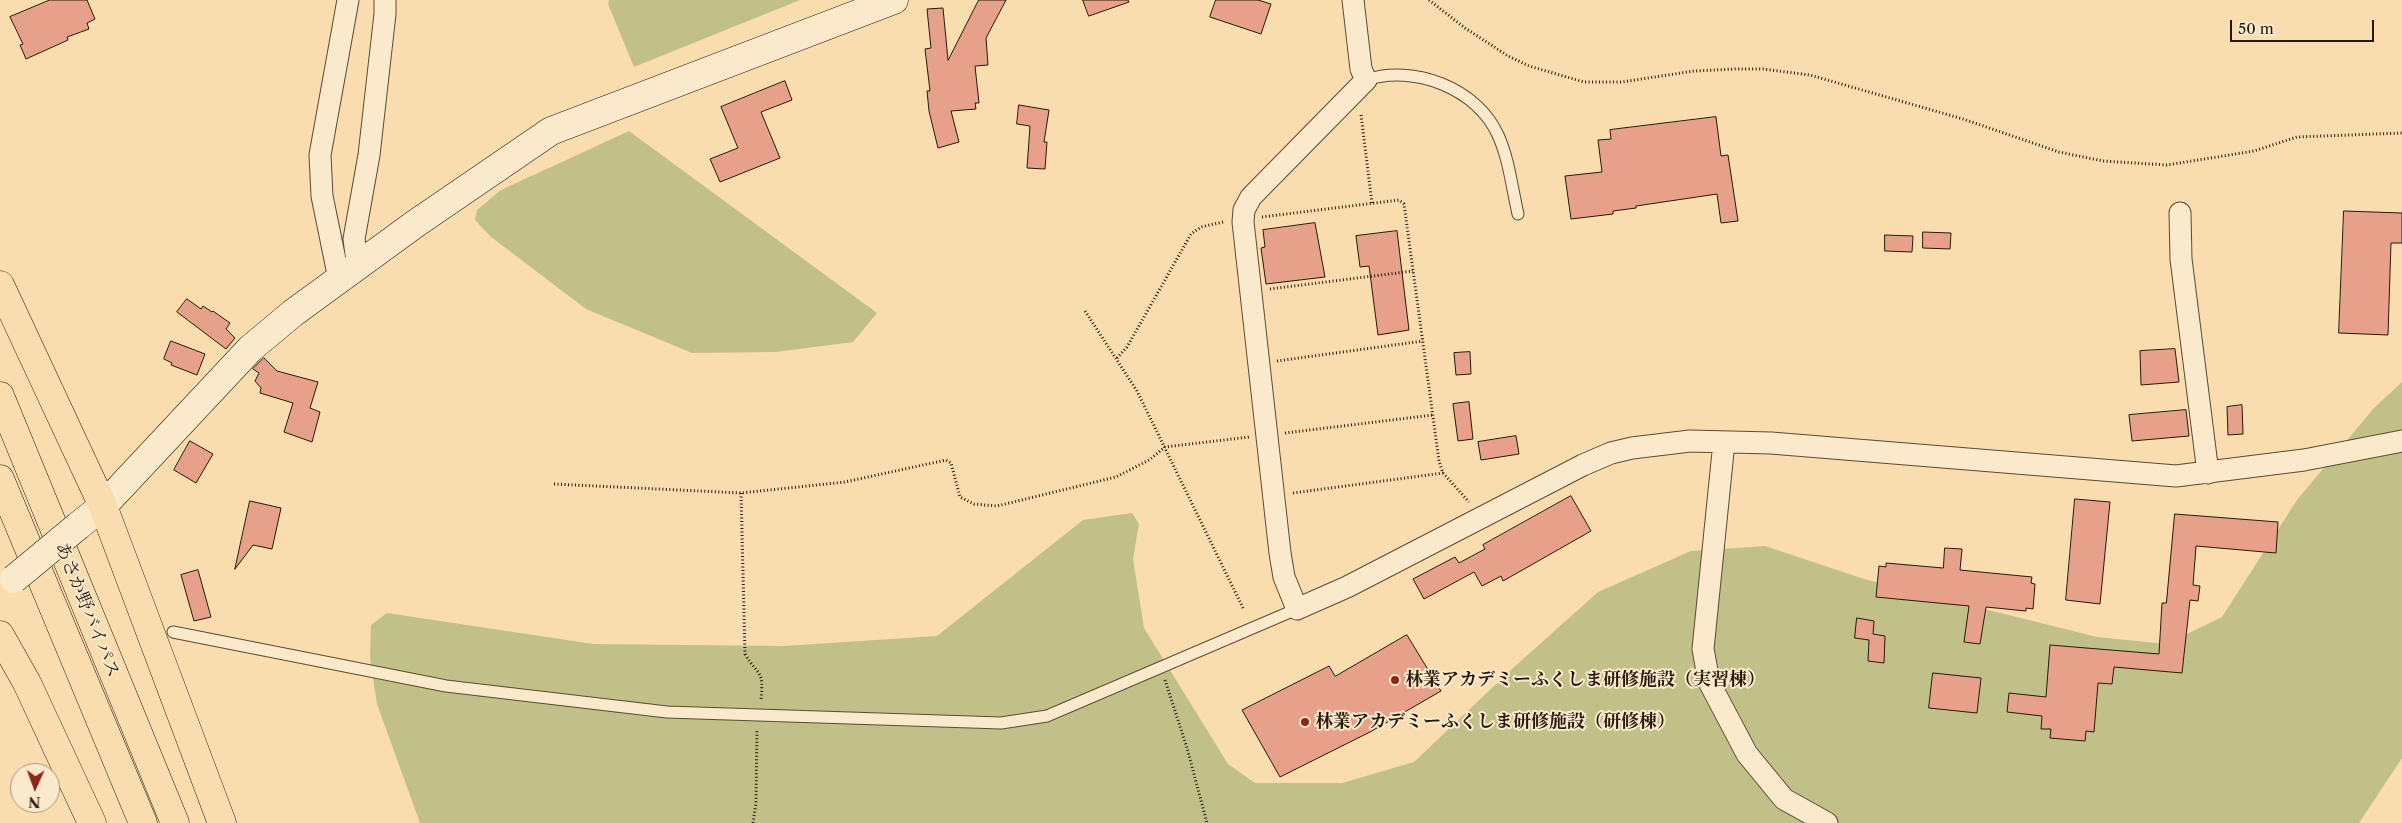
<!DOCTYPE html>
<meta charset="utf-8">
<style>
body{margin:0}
#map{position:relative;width:2402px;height:823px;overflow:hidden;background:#f9ddaf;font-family:"Libre Caslon Text",serif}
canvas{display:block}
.north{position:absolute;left:10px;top:763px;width:50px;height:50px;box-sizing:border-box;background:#fbe9cb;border:1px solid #a6957f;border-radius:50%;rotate:182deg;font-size:14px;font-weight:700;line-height:20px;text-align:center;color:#27180d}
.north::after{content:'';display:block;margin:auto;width:18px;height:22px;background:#8f2418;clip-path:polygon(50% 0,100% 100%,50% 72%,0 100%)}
.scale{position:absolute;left:2230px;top:20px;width:144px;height:22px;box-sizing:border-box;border:2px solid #27180d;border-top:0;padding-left:6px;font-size:15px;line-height:18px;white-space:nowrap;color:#27180d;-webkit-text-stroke:4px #fbe9cb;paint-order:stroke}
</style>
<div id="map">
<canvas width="2402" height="823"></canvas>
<div class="north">N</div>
<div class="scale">50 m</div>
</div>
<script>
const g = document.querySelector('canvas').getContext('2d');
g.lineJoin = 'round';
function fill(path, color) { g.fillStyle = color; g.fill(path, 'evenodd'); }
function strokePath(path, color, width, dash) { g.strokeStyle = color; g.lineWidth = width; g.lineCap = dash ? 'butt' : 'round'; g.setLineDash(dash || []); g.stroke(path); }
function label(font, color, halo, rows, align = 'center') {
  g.font = font + ' "Libre Caslon Text","Noto Serif JP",serif'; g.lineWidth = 4; g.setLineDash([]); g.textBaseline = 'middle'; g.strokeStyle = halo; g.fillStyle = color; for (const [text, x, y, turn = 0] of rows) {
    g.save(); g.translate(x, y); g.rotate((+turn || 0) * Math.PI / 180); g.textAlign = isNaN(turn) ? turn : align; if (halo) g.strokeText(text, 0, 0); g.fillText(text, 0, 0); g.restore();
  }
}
fill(new Path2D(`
 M609,0H800L634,67L608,4Z
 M629,131L877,313L853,342L776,352L692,353L586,309L491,237L475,220L477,210L501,190Z
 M2402,382V758L2359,823H420L377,704L370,658L371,625L387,613L593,644L784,646L937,636L1083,520L1132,513L1139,524L1133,559L1144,628L1228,764L1255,783H1342L1414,762L1512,669L1598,592L1691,551L1765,546L1864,579L2097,637L2166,644L2222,617L2297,500L2374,408Z`), '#c1c088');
const building = new Path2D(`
 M50,0H87L95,19L87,23L89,29L67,37L68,40L26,59L20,45L23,44L10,17Z
 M979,0H1006L986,38L988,65L975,66L979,103H975L976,109L951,111L959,142L938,148L929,111L927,91H930L925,49L931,48L927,9L943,8L948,60Z
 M1083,0H1128L1129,2L1089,16Z
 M1216,0H1258L1271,4L1261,34L1210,17Z
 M785,81L792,100L761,112L780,158L720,182L710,159L738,148L721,107Z
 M1019,105L1049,110L1044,142H1047L1045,169L1027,168L1030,126L1017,124Z
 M1716,117L1721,156L1728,155L1738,221L1721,223L1717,194L1636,206V208L1613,211V214L1571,219L1565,176L1602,172L1598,140L1611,139L1610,130Z
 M2344,211L2402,213V243H2391L2388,335L2339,333Z
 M1315,223L1325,277L1266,284L1261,248L1265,247L1263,230Z
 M1397,231L1409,330L1378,335L1369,266L1360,267L1356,236Z
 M1923,232L1951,233L1950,249L1923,248Z
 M1885,235L1913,236L1912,252L1885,251Z
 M187,299L201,309L203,306L212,312L213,311L230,323L226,329L235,338L226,349L177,312Z
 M171,341L205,354L197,375L171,365L172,363L164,359Z
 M2175,349L2179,382L2141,385L2140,351Z
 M1470,352L1471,374L1456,375L1454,353Z
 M264,358L277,371L318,382L310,408L320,412L312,442L284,432L293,403L260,393L261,388L255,381L259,373L253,369Z
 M1469,402L1473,439L1458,441L1453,404Z
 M2242,405L2243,434L2228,435L2227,407Z
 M2186,410L2189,436L2132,441L2129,415Z
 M1516,436L1519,454L1481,460L1478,442Z
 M190,441L213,454L196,483L174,470Z
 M1571,496L1591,531L1503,581L1501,576L1482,586L1474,572L1424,599L1413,579L1455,557L1459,563L1485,549L1483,545Z
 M2075,499L2110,502L2100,604L2066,600Z
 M250,501L281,508L272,549L253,545L235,569Z
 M2175,514L2278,522L2276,553L2196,546L2193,585L2200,586L2198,601L2190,600L2182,673L2114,667L2112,684L2098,683L2094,732L2086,731L2085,741L2050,738L2051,729H2041L2042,716L2007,712L2009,693L2046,697L2050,645L2159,654L2162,603H2166Z
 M1945,548L1962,549L1960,570L2032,577L2031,583L2035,584L2033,609L2026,608V611L1986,607L1980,644L1964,642L1969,606L1876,597L1879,566L1886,567V563L1943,568Z
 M198,570L211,617L194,621L181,575Z
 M1857,618L1874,621L1873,634L1885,636L1884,663L1868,661L1869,640L1855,638Z
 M1407,635L1441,691L1370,732L1280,777L1242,710L1329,666L1335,676Z
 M1933,673L1981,678L1977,713L1929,708Z`);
fill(building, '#e7a18b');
strokePath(building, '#27180d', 1);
const lane = new Path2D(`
 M1366,80C1413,64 1477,88 1498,135C1509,159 1512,188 1518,214
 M173,632L446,686L667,712L1001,723L1047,716L1297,609`);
const street = new Path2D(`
 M1353,0L1361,69L1366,80L1251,197L1244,210L1243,222L1280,553L1284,577L1297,609L1347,587L1583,465L1611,453L1632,448L1690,441L1771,443L2176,476L2304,460L2402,441
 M2180,213L2181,259L2208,473
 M362,262L356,254L354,239L369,155L385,14V0
 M339,279L322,196L320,155L348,0
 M1724,442L1703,649L1709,682L1747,754L1784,799L1827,823`);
const secondary = new Path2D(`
 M78,526L103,506L250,349L293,313L415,224L551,131L894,0`);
const highway = new Path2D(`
 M0,285L103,506L222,823
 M0,396L175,823
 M0,479L143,823
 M0,635L27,683L92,823`);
strokePath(lane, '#5c4936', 13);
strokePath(street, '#5c4936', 23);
strokePath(secondary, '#27180d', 29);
strokePath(highway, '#27180d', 29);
strokePath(new Path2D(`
 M1429,0L1465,28L1508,56L1529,66L1584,82H1622L1694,71L1735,69H1763L1810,75L1963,119L2059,152L2103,161L2167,165L2254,151L2297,137L2402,133
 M1361,115L1372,203
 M1262,217L1399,200L1404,204L1439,461L1443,473L1469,502
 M1270,289L1413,271
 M1085,311L1137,391L1243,608
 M1117,358L1127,347L1191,234L1201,227L1223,222
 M1277,361L1423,341
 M1285,433L1433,415
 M554,484L741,493L845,482L946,460L951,463L960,497L974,504L997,506L1116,477L1149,460L1165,447L1249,437
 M741,493L745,654C759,678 764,668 761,701
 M1293,493L1443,473
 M1165,680L1187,748L1207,823
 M753,823L756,803L757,729`), '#27180d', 3, [1, 2.5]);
strokePath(lane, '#fbe9cb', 11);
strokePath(street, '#fbe9cb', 21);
strokePath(secondary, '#fbe9cb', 28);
strokePath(highway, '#f9ddaf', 28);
const secondaryBridge = new Path2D(`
 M14,579L78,526`);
strokePath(secondaryBridge, '#27180d', 29, []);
strokePath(secondaryBridge, '#fbe9cb', 28);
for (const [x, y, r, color] of [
 [1395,680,5,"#8f2418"],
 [1305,722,5,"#8f2418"]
]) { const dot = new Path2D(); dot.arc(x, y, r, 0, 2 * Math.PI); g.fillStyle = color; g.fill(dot); strokePath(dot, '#fbe9cb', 2); }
label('18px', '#27180d', '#fbe9cb', [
 ["あさか野バイパス",87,610,68]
]);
label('bold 18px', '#27180d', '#fbe9cb', [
 ["林業アカデミーふくしま研修施設（実習棟）",1405,680],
 ["林業アカデミーふくしま研修施設（研修棟）",1315,722]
], 'left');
</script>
